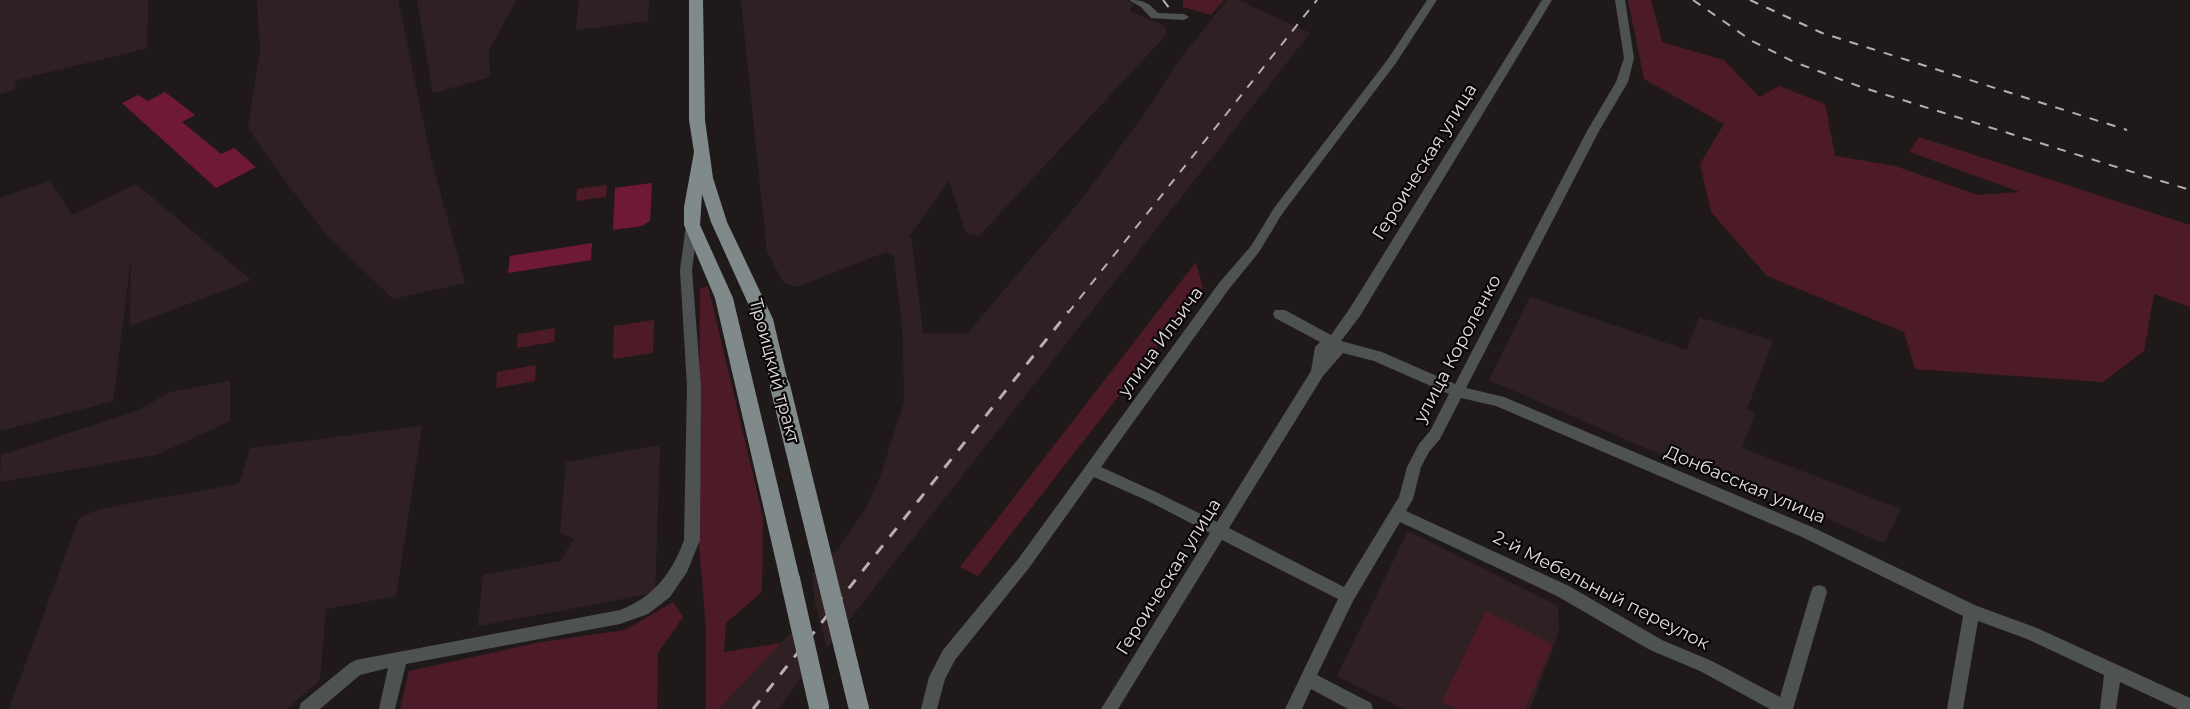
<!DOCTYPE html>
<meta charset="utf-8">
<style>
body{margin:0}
canvas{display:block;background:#20191a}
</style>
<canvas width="2190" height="709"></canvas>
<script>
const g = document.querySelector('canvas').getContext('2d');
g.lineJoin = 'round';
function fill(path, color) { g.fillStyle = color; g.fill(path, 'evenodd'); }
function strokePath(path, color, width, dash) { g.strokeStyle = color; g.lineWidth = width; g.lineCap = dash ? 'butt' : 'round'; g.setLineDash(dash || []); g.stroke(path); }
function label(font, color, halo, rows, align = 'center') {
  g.font = font + ' Montserrat,sans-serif'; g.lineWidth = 4.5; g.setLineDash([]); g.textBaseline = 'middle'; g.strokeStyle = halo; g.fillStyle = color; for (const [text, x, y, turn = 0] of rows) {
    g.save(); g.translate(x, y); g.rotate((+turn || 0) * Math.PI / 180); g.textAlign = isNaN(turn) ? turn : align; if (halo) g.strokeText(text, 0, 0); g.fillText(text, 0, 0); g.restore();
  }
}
fill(new Path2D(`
 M0,0H148L147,48L17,80L14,90L0,94Z
 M257,0H398L431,159L465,283L393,299L325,233L283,178L248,128L260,51Z
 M417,0H516L489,51L490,77L433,93Z
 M579,0H649L648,21L576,30Z
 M741,0H1124L1134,3L1129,11L1165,26L1166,35L979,236L966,233L949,181L910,235L898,243L911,236L923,333L967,334L1085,195L1150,106L1178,62L1227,0H1238L1310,33L827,648L815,603L812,574L839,548L864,511L879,480L904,402L903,338L894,256L886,252L797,287L784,283L767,252Z
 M50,181L72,215L136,184L251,280L130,326L131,257L113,401L0,431V198Z
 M1530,297L1687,350L1699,317L1773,341L1747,409L1755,413L1742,448L1901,509L1884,543L1727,477L1724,482L1489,380Z
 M230,381V421L156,455L0,482L1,455L137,411L170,392Z
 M422,426L396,596L326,609L320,680L286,709H9L79,518L99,509L239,484L250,448Z
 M660,445L655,593L478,626L483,575L560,561L574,539L560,533L566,462Z
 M1408,531L1558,606L1559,631L1530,709H1404L1337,676Z
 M792,632L802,677L778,709H711Z`), '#2f2123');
fill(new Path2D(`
 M1183,0H1224L1211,15L1183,7Z
 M1628,0H1651L1662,42L1724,60L1759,97L1779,86L1825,104L1835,156L1895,166L1978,195L2020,192L1910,152L1919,137L2190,225V307L2154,294L2144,351L2103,382L1915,369L1904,332L1767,276L1711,212L1700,164L1724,124L1644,79Z
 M607,185L606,197L576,201L577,189Z
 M1196,262L1203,288L978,576L960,567Z
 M708,286L763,517L762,592L726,623L724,652L781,643L719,709H706V629L699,544L700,288Z
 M654,320L653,353L613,359L614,326Z
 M555,328L554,342L517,348L518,334Z
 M536,365L535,381L496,388L497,372Z
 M673,602L683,617L658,653L657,709H400L409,671L541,642L625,630Z
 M1486,611L1553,644L1525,709H1456L1442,701Z`), '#4d1a27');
fill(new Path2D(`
 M165,92L195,115L182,122L221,154L234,148L256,167L216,188L122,103L138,95L148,101Z
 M652,183L650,221L642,226L613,230L615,188Z
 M592,243L591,260L508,273L510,256Z`), '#701934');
fill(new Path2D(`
 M1129,0C1143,0 1148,2 1158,13L1184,14L1189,17L1184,20L1151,18L1141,7Z
 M1427,0H1437L1396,63L1282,214L1259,252L1229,289L1101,467L1158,493L1217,522L1311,371L1315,347L1320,342L1275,318L1273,314L1275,310H1285L1331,335L1350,308L1542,0H1552L1360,316L1341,341L1382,352L1455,384L1587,131L1616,82L1624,58L1615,0H1625L1634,58L1628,82L1599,131L1466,388L1504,397L1812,527L1977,606L2037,628L2190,698V709H2178L2120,682L2116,709H2100L2104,675L2027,639L1978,621L1963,709H1947L1963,616L1802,537L1496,406L1461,398L1440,439L1429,452L1421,467L1413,499L1406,511L1569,586L1662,640L1712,661L1780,697L1811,592L1813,587L1819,585L1825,587L1827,592L1793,709H1770L1700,671L1650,650L1557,596L1400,522L1353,601L1317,675L1371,703L1373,709H1348L1311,689L1302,709H1285L1338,599L1222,540L1118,709H1101L1210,533L1148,501L1094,477L1029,568L955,660L945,679L937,709H921L929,677L943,650L1019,558L1219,283L1251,246L1274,208L1388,59ZM1343,353L1374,361L1449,394L1430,431L1419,444L1407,467L1399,497L1344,587L1229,528L1323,376Z
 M692,221L698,225L692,270L701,386L700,540L687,572L670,597L648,614L620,624L406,664L395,709H379L388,668L360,675L320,709H299L301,703L350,663L356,660L620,610C654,597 672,573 684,540L687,386L680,270L686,225Z`), '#4e5252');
fill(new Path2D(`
 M689,0H703L705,120L713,178L727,222L773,319L789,386L786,391L780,393L774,391L771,386L755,319L711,222L702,194L700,225L733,298L800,579L797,586L790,588L783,586L780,579L715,298L684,225V207L694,152L689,120Z`), '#818a8a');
strokePath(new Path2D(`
 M1163,0L1170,9
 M1693,0L1752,41L1794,62L1861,87L2190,190
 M1750,0L1822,33L2127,130
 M1068,313L1317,0`), '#b5afb0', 2, [9, 9]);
strokePath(new Path2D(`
 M753,709L1069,311`), '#b5afb0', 3, [11, 11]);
strokePath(new Path2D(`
 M780,386L859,709
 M790,579L819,707`), '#818a8a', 20);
label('18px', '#e2dcdd', '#080506', [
 ["Героическая улица",1425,162,-58],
 ["улица Ильича",1161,342,-54],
 ["улица Короленко",1458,349,-62],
 ["Троицкий тракт",774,371,75],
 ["Донбасская улица",1745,485,23],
 ["Героическая улица",1169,577,-58],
 ["2-й Мебельный переулок",1601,591,27]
]);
</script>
